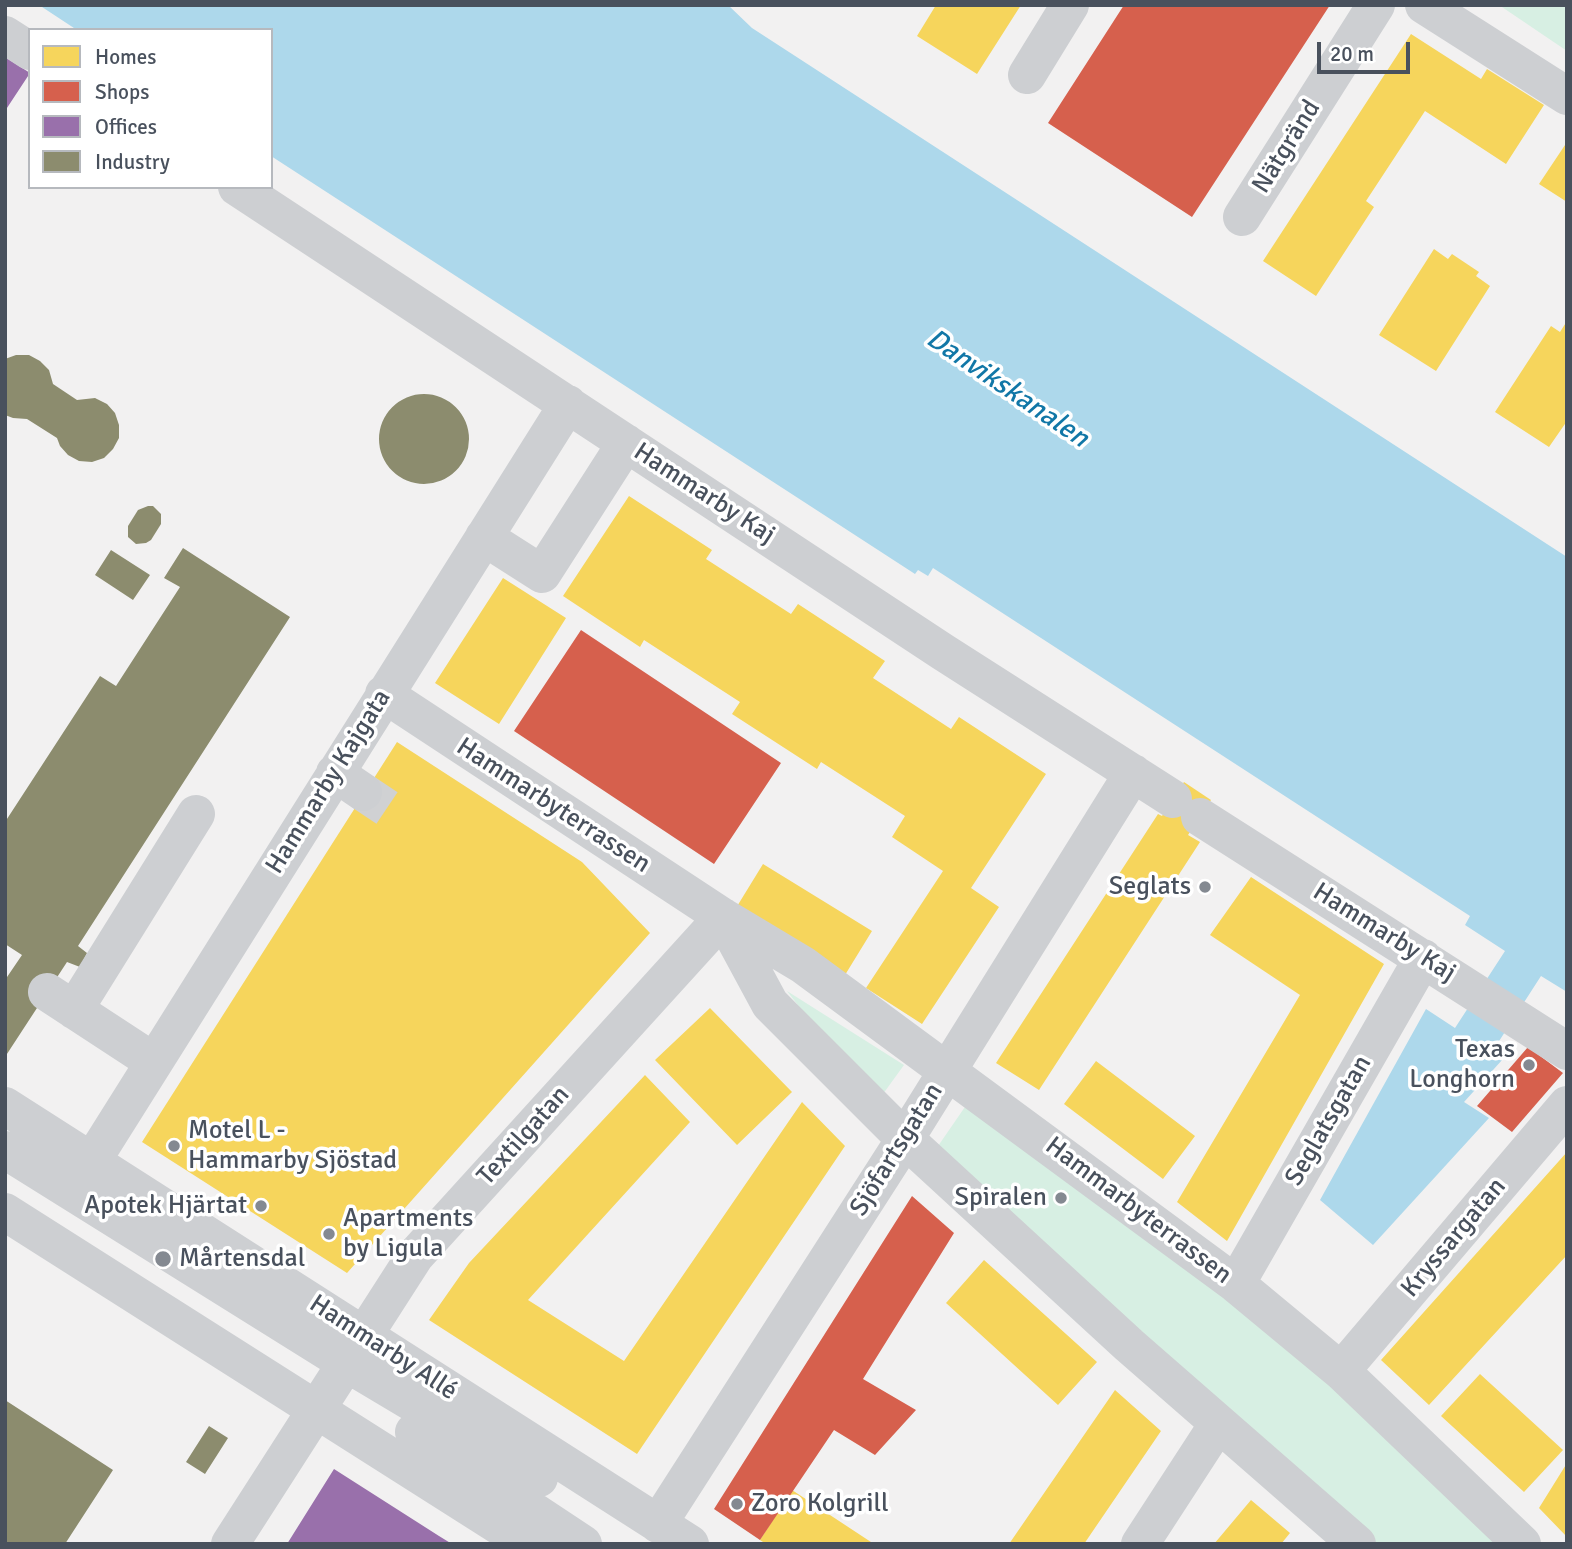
<!DOCTYPE html>
<meta charset="utf-8">
<style>
body{margin:0}
#map{position:relative;width:1572px;height:1549px;overflow:hidden;background:#f2f1f1;font-family:Signika,sans-serif}
canvas{display:block}
.frame{position:absolute;inset:0;border:7px solid #49515d;pointer-events:none}
.legend{position:absolute;left:28px;top:28px;width:245px;height:161px;box-sizing:border-box;background:#fff;border:2px solid #b6b9be;margin:0;padding:9px 12px;list-style:none;font-size:21px;color:#49515d}
.legend li{display:flex;align-items:center;gap:14px;height:35px}
.legend b{width:35px;border:2px solid #b6b9be}
.scale{position:absolute;left:1317px;top:42px;width:93px;height:32px;box-sizing:border-box;border:4px solid #49515d;border-top:0;padding-left:9px;font-size:21px;line-height:24px;white-space:nowrap;color:#49515d;-webkit-text-stroke:5px #fff;paint-order:stroke}
</style>
<div id="map">
<canvas width="1572" height="1549"></canvas>
<div class="frame"></div>
<ul class="legend">
<li><b style="height:19px;background:#f6d55c"></b>Homes</li>
<li><b style="height:19px;background:#d6604d"></b>Shops</li>
<li><b style="height:19px;background:#9970ab"></b>Offices</li>
<li><b style="height:19px;background:#8c8c6e"></b>Industry</li>
</ul>
<div class="scale">20 m</div>
</div>
<script>
const g = document.querySelector('canvas').getContext('2d');
g.lineJoin = 'round';
function fill(path, color) { g.fillStyle = color; g.fill(path, 'evenodd'); }
function strokePath(path, color, width, dash) { g.strokeStyle = color; g.lineWidth = width; g.lineCap = dash ? 'butt' : 'round'; g.setLineDash(dash || []); g.stroke(path); }
function label(font, color, halo, rows, align = 'center') {
  g.font = font + ' Signika,sans-serif'; g.lineWidth = 7; g.setLineDash([]); g.textBaseline = 'middle'; g.strokeStyle = halo; g.fillStyle = color; for (const [text, x, y, turn = 0] of rows) {
    g.save(); g.translate(x, y); g.rotate((+turn || 0) * Math.PI / 180); g.textAlign = isNaN(turn) ? turn : align; if (halo) g.strokeText(text, 0, 0); g.fillText(text, 0, 0); g.restore();
  }
}
fill(new Path2D(`
 M1499,5H1567V51Z
 M787,991L904,1065L875,1105Z
 M967,1104L1244,1306L1501,1544H1377L1290,1469L936,1149Z`), '#d7efe3');
fill(new Path2D(`
 M39,5H728L752,28L1567,557V992L1541,976L1492,1052L1503,1059L1464,1102L1489,1118L1373,1245L1320,1200L1426,1009L1455,1028L1505,951L1465,925L1470,916L933,568L928,576L918,570L915,574L271,156V30H77Z`), '#add8eb');
fill(new Path2D(`
 M936,5H1021L977,74L917,36Z
 M1411,34L1481,79L1487,69L1544,105L1506,164L1425,111L1366,201L1374,207L1316,296L1263,261Z
 M1567,142V202L1539,184Z
 M1434,249L1448,259L1452,254L1479,272L1476,276L1490,286L1436,371L1379,335Z
 M1567,321V421L1549,447L1495,412L1551,326L1560,332Z
 M629,496L712,550L706,559L791,614L798,604L885,661L873,678L951,729L959,717L1046,774L971,888L999,907L922,1024L866,988L943,871L892,837L905,816L821,762L817,769L732,714L740,702L644,640L640,647L563,596Z
 M503,578L566,618L499,724L435,683Z
 M397,742L582,862L650,933L347,1273L142,1142Z
 M1184,782L1211,800L1188,835L1200,842L1039,1090L996,1063L1158,814L1162,816Z
 M763,864L872,931L845,975L736,908Z
 M1251,877L1384,964L1227,1241L1177,1202L1300,995L1210,935Z
 M710,1008L792,1092L737,1145L655,1060Z
 M1096,1061L1195,1136L1163,1179L1064,1104Z
 M645,1075L690,1122L528,1300L624,1361L802,1102L845,1146L637,1454L429,1320L469,1263Z
 M1567,1152V1255L1429,1405L1381,1360Z
 M984,1260L1097,1362L1058,1405L946,1303Z
 M1480,1374L1563,1450L1524,1492L1441,1416Z
 M1115,1390L1161,1431L1084,1544H1009Z
 M1567,1463V1537L1539,1508Z
 M792,1490L874,1544H766L760,1540Z
 M1251,1500L1290,1533L1281,1544H1214Z`), '#f6d55c');
fill(new Path2D(`
 M1124,5H1330L1192,217L1048,123Z
 M581,630L781,763L714,864L514,731Z
 M1528,1047L1563,1073L1512,1132L1477,1106Z
 M912,1196L954,1233L863,1379L916,1410L875,1455L834,1430L760,1540L714,1509Z`), '#d6604d');
fill(new Path2D(`
 M5,57L30,73L5,111Z
 M334,1469L439,1536L452,1544H287Z`), '#9970ab');
fill(new Path2D(`
 M16,355H29L40,361L49,370L53,384L77,400L95,398L107,404L115,413L119,425V438L113,449L104,458L92,462L79,461L68,455L60,446L57,438L27,419L13,418L5,415V359Z
 M379 439a45 45 0 1 1 90 0a45 45 0 1 1-90 0Z
 M148,506H153L161,514V524L151,540L146,543L136,544L128,537V526L138,510Z
 M183,548L290,617L78,946L87,953L80,967L67,962L5,1057V980L22,955L5,944V822L100,676L116,686L180,587L164,578Z
 M111,550L150,575L133,600L95,575Z
 M5,1400L113,1470L65,1544H5Z
 M209,1426L228,1438L205,1474L186,1462Z`), '#8c8c6e');
strokePath(new Path2D(`
 M363,792L387,808`), '#d0d1d3', 38, [38, 19]);
strokePath(new Path2D(`
 M1424,5L1567,96
 M5,35L30,51
 M1027,75L1070,5
 M237,187L943,652L1173,799
 M1242,217L1376,5
 M484,537L542,574L626,443
 M384,694L723,917L803,965L1236,1284L1341,1371L1522,1544
 M335,773L363,792
 M1200,817L1567,1051
 M723,917L770,1004L905,1139L1129,1345L1357,1544
 M47,992L154,1062
 M74,1010L196,814
 M5,1106L690,1544
 M5,1150L346,1363L539,1478
 M92,1161L568,404
 M5,1212L528,1544
 M1236,1284L1423,958
 M1341,1371L1567,1105
 M414,1432L583,1544
 M658,1524L905,1139L1133,773
 M230,1544L415,1256L723,917
 M1140,1544L1218,1424`), '#cdcfd2', 38);
for (const [x, y, r, color] of [
 [1205,887,7,"#848991"],
 [1529,1065,7,"#848991"],
 [174,1146,7,"#848991"],
 [1061,1198,7,"#848991"],
 [261,1206,7,"#848991"],
 [329,1234,7,"#848991"],
 [163,1259,9,"#848991"],
 [737,1504,7,"#848991"]
]) { const dot = new Path2D(); dot.arc(x, y, r, 0, 2 * Math.PI); g.fillStyle = color; g.fill(dot); strokePath(dot, '#fff', 2.5); }
label('26px', '#49515d', '#fff', [
 ["Nätgränd",1287,147,-58],
 ["Hammarby Kaj",704,494,33],
 ["Hammarby Kajgata",329,782,-58],
 ["Hammarbyterrassen",553,806,33],
 ["Hammarby Kaj",1384,933,32],
 ["Seglatsgatan",1329,1121,-60],
 ["Textilgatan",524,1136,-48],
 ["Sjöfartsgatan",897,1150,-58],
 ["Hammarbyterrassen",1138,1211,37],
 ["Kryssargatan",1454,1238,-50],
 ["Hammarby Allé",383,1348,33]
]);
label('26px', '#49515d', '#fff', [
 ["Seglats",1191,887],
 ["Texas",1515,1050],
 ["Longhorn",1515,1080],
 ["Motel L -",188,1131,"left"],
 ["Hammarby Sjöstad",188,1161,"left"],
 ["Spiralen",1047,1198],
 ["Apotek Hjärtat",247,1206],
 ["Apartments",343,1219,"left"],
 ["by Ligula",343,1249,"left"],
 ["Mårtensdal",179,1259,"left"],
 ["Zoro Kolgrill",751,1504,"left"]
], 'right');
label('italic 28px', '#1177a7', '#fff', [
 ["Danvikskanalen",1007,389,34]
]);
</script>
